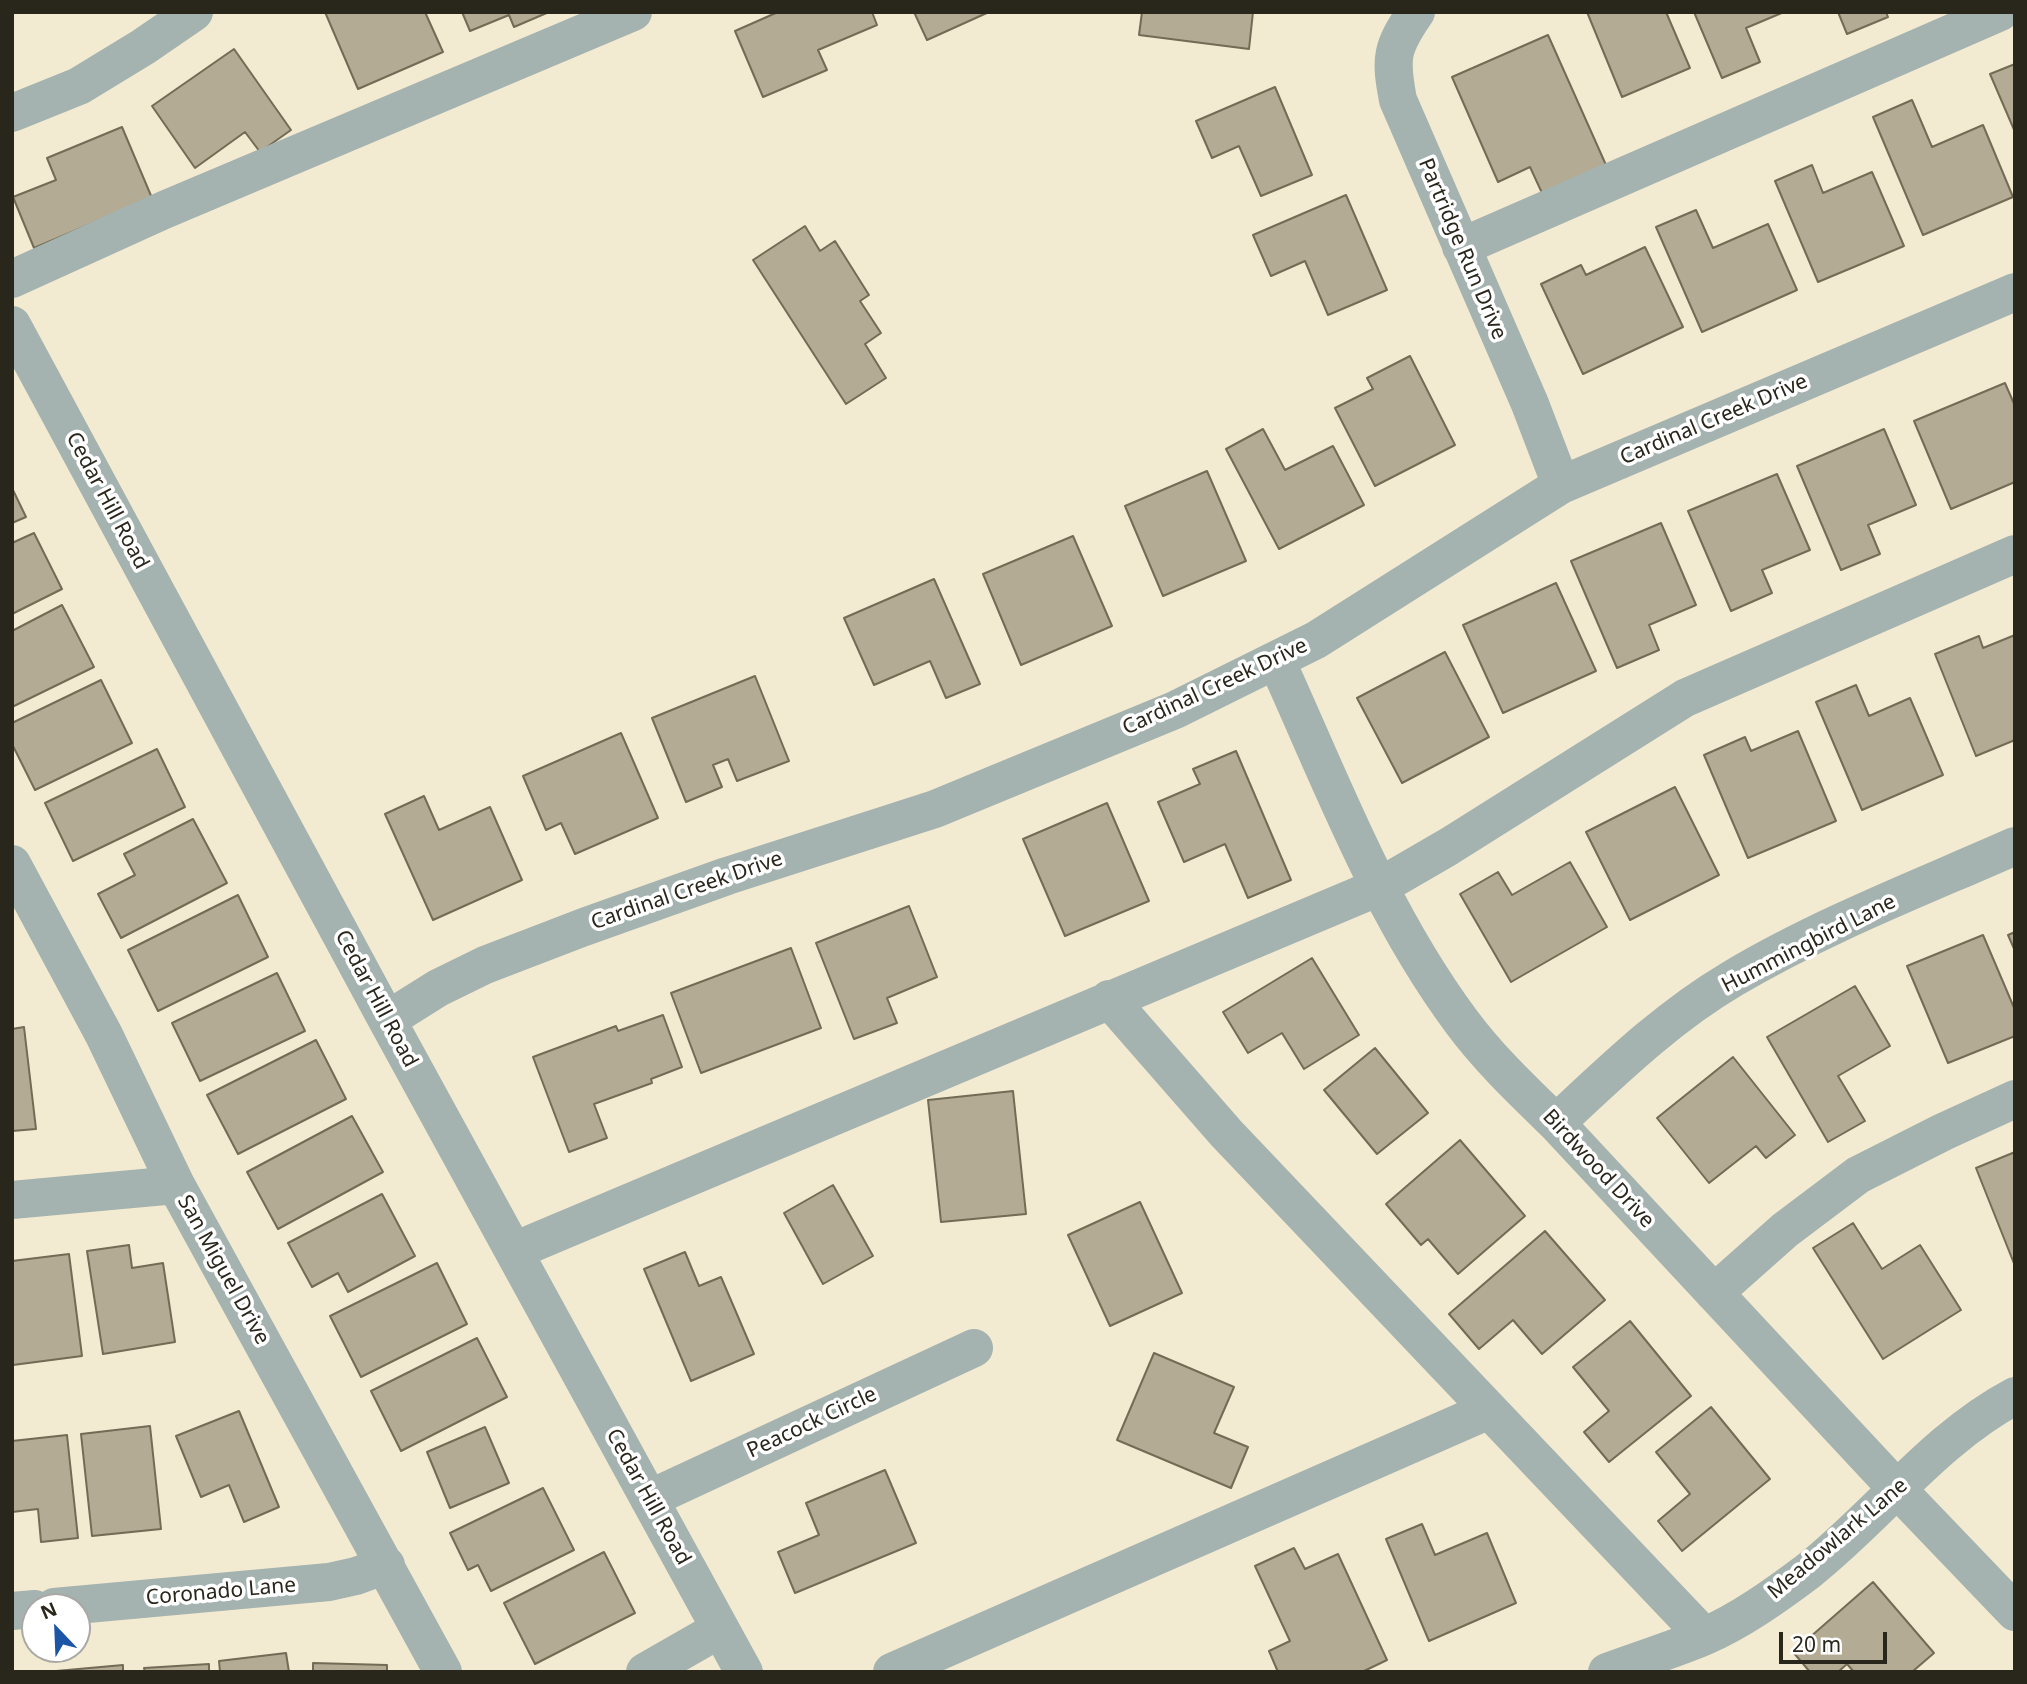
<!DOCTYPE html>
<style>
body{margin:0}
#map{position:relative;width:2027px;height:1684px;overflow:hidden;background:#f2ebd1;font-family:"Noto Sans",sans-serif}
canvas{display:block}
.frame{position:absolute;inset:0;border:14px solid #29261c;pointer-events:none}
.north{position:absolute;left:21px;top:1593px;width:70px;height:70px;box-sizing:border-box;background:#fff;border:2px solid #a9a8a4;border-radius:50%;rotate:337deg;font-size:19px;font-weight:700;line-height:28px;text-align:center;color:#29261c}
.north::after{content:'';display:block;margin:auto;width:24px;height:32px;background:#1c54a6;clip-path:polygon(50% 0,100% 100%,50% 72%,0 100%)}
.scale{position:absolute;left:1779px;top:1632px;width:108px;height:32px;box-sizing:border-box;border:4px solid #29261c;border-top:0;padding-left:9px;font-size:21px;line-height:24px;white-space:nowrap;color:#29261c;-webkit-text-stroke:5px #fff;paint-order:stroke}
</style>
<div id="map">
<canvas width="2027" height="1684"></canvas>
<div class="frame"></div>
<div class="north">N</div>
<div class="scale">20 m</div>
</div>
<script>
const g = document.querySelector('canvas').getContext('2d');
g.lineJoin = 'round';
function fill(path, color) { g.fillStyle = color; g.fill(path, 'evenodd'); }
function strokePath(path, color, width, dash) { g.strokeStyle = color; g.lineWidth = width; g.lineCap = dash ? 'butt' : 'round'; g.setLineDash(dash || []); g.stroke(path); }
function label(font, color, halo, rows, align = 'center') {
  g.font = font + ' "Noto Sans",sans-serif'; g.lineWidth = 7; g.setLineDash([]); g.textBaseline = 'middle'; g.strokeStyle = halo; g.fillStyle = color; for (const [text, x, y, turn = 0] of rows) {
    g.save(); g.translate(x, y); g.rotate((+turn || 0) * Math.PI / 180); g.textAlign = isNaN(turn) ? turn : align; if (halo) g.strokeText(text, 0, 0); g.fillText(text, 0, 0); g.restore();
  }
}
const building = new Path2D(`
 M325,12H425L443,52L358,89Z
 M462,12H549L514,27L509,15L470,31Z
 M778,12H872L877,25L818,50L827,70L763,97L735,31Z
 M914,12H989L927,40Z
 M1142,12H1253L1249,49L1139,35Z
 M1587,12H1666L1690,68L1622,97Z
 M1694,12H1784L1746,28L1760,62L1722,78Z
 M1838,12H1886L1888,17L1847,34Z
 M1548,35L1606,165L1542,193L1530,167L1498,182L1452,77Z
 M234,49L291,130L260,152L245,132L195,168L152,106Z
 M2015,64V132L1990,74Z
 M1275,87L1312,175L1261,196L1239,146L1212,158L1196,121Z
 M1912,100L1932,147L1983,125L2013,197L1923,235L1873,117Z
 M122,127L152,198L34,248L13,197L56,180L47,158Z
 M1812,165L1823,193L1872,172L1904,246L1818,282L1775,181Z
 M1346,195L1387,290L1328,315L1305,261L1271,276L1253,235Z
 M1696,210L1713,248L1768,224L1797,290L1702,332L1656,227Z
 M805,226L820,251L835,241L869,295L860,301L881,333L865,344L886,378L846,404L753,260Z
 M1645,247L1683,327L1583,374L1541,284L1581,265L1586,275Z
 M1410,356L1455,445L1375,486L1335,408L1373,389L1367,378Z
 M2005,383L2015,406V482L1951,509L1914,421Z
 M1263,429L1285,470L1333,446L1364,505L1279,549L1226,449Z
 M1884,429L1916,505L1868,525L1880,554L1841,570L1797,466Z
 M1207,471L1246,561L1163,596L1125,506Z
 M1777,474L1810,550L1762,570L1772,593L1731,611L1688,511Z
 M12,488L26,517L12,523Z
 M1661,523L1696,605L1649,625L1659,650L1617,668L1571,561Z
 M34,533L62,589L12,614V543Z
 M1073,536L1112,626L1021,665L983,574Z
 M934,579L980,684L946,698L930,661L874,685L844,618Z
 M1556,583L1596,671L1503,713L1463,625Z
 M62,605L94,667L12,707V631Z
 M2015,635V740L1976,756L1935,654L1979,636L1983,648Z
 M1445,652L1489,737L1402,783L1357,698Z
 M755,676L789,761L737,781L728,759L713,765L722,787L686,802L652,718Z
 M101,680L132,743L35,790L12,744V723Z
 M1856,685L1869,716L1910,698L1943,775L1862,810L1816,702Z
 M1798,731L1836,821L1748,858L1704,755L1745,737L1751,751Z
 M621,733L658,818L575,854L561,823L546,830L523,776Z
 M157,749L185,807L73,861L45,803Z
 M1236,751L1291,880L1248,898L1225,844L1184,862L1158,802L1200,784L1193,769Z
 M1675,787L1719,875L1630,920L1586,832Z
 M424,796L439,830L490,807L522,880L433,920L385,814Z
 M1107,803L1149,901L1065,936L1023,839Z
 M193,819L227,883L121,938L98,894L135,875L124,854Z
 M1570,862L1607,927L1511,982L1460,894L1498,872L1512,895Z
 M238,895L268,957L158,1011L128,950Z
 M909,906L937,977L887,998L897,1023L854,1039L816,943Z
 M2015,932V951L2008,935Z
 M1983,935L2015,1010V1036L1948,1063L1907,966Z
 M791,948L821,1028L701,1073L671,993Z
 M1312,958L1359,1035L1304,1069L1282,1033L1248,1053L1223,1012Z
 M277,973L305,1031L200,1081L172,1023Z
 M1855,986L1890,1046L1838,1076L1865,1121L1828,1142L1767,1037Z
 M663,1015L682,1067L651,1079L652,1083L594,1104L607,1138L569,1152L533,1057L616,1026L618,1031Z
 M24,1027L36,1129L12,1131V1029Z
 M316,1040L346,1099L238,1154L207,1095Z
 M1375,1048L1428,1113L1377,1154L1324,1090Z
 M1733,1057L1795,1135L1766,1158L1756,1146L1709,1183L1657,1118Z
 M1013,1091L1026,1214L941,1222L928,1100Z
 M352,1116L383,1172L278,1229L247,1172Z
 M1460,1140L1525,1216L1458,1274L1428,1239L1421,1245L1386,1204Z
 M2015,1152V1266L1976,1168Z
 M833,1185L873,1256L823,1284L784,1213Z
 M382,1194L415,1256L348,1292L338,1273L312,1287L288,1243Z
 M1140,1202L1182,1293L1110,1326L1068,1235Z
 M1853,1223L1882,1269L1920,1245L1961,1310L1883,1359L1813,1248Z
 M1545,1231L1605,1300L1542,1354L1513,1320L1479,1349L1449,1314Z
 M129,1245L132,1268L163,1263L175,1342L103,1354L87,1251Z
 M685,1252L699,1286L721,1277L754,1354L691,1381L644,1269Z
 M69,1254L82,1356L13,1365L12,1261Z
 M437,1263L467,1324L361,1377L330,1316Z
 M1630,1321L1691,1396L1609,1462L1584,1432L1609,1411L1573,1367Z
 M477,1338L507,1397L401,1451L371,1391Z
 M1154,1353L1234,1387L1214,1433L1248,1447L1231,1488L1117,1440Z
 M1711,1407L1770,1479L1682,1551L1658,1521L1690,1494L1656,1452Z
 M239,1411L279,1507L244,1522L229,1485L201,1497L176,1436Z
 M150,1426L161,1529L92,1536L81,1434Z
 M485,1427L509,1483L450,1508L427,1452Z
 M67,1435L78,1538L41,1542L38,1509L12,1512V1441Z
 M885,1470L916,1543L795,1593L778,1552L819,1535L806,1503Z
 M543,1488L574,1550L491,1591L478,1565L468,1570L450,1533Z
 M1422,1524L1435,1555L1487,1533L1516,1603L1429,1641L1386,1539Z
 M1294,1548L1305,1569L1338,1554L1387,1660L1362,1672H1278L1269,1651L1290,1641L1255,1566Z
 M604,1552L635,1613L535,1664L504,1603Z
 M1873,1582L1934,1653L1912,1672H1854L1847,1664L1838,1672H1810L1793,1652Z
 M286,1653L289,1672H220L219,1661Z
 M313,1663L387,1665V1672H313Z
 M209,1664V1672H145L144,1668Z
 M123,1665V1672H56V1671Z`);
fill(building, '#b3ab93');
strokePath(building, '#726b55', 2);
strokePath(new Path2D(`
 M1416,12C1391,48 1390,58 1398,100L1530,404L1561,485
 M12,113L79,86L143,47L194,12
 M1461,247L2000,12
 M12,279L164,210L633,12
 M12,325L387,1020L744,1672
 M1276,660C1332,783 1380,912 1461,1021C1489,1059 1523,1091 1556,1123L1898,1490L2015,1612
 M12,864L104,1035L176,1185L443,1672
 M1109,999L1226,1133L1704,1636
 M387,1020L438,988L485,965L584,927L727,876L935,809L1175,710L1316,640L1561,485L2015,292
 M1556,1123C1612,1071 1666,1018 1732,979C1821,926 1920,888 2015,846
 M12,1200L176,1185
 M514,1251L1379,887L1448,847L1685,698L2015,554
 M1714,1293L1785,1230L1858,1175L1943,1132L2015,1099
 M649,1499L974,1348
 M54,1607L329,1582L356,1576L386,1565
 M12,1611L35,1609
 M645,1672L720,1629
 M892,1672L1489,1410
 M1607,1672C1639,1660 1672,1650 1703,1637C1740,1621 1775,1596 1807,1572C1878,1516 1935,1438 2015,1396`), '#a4b2b0', 38);
label('21px', '#29261c', '#fff', [
 ["Partridge Run Drive",1462,249,67],
 ["Cardinal Creek Drive",1714,420,-23],
 ["Cedar Hill Road",107,501,62],
 ["Cardinal Creek Drive",1215,687,-25],
 ["Cardinal Creek Drive",687,891,-19],
 ["Hummingbird Lane",1809,944,-27],
 ["Cedar Hill Road",376,999,62],
 ["Birdwood Drive",1598,1169,47],
 ["San Miguel Drive",223,1270,61],
 ["Peacock Circle",812,1423,-25],
 ["Cedar Hill Road",648,1497,61],
 ["Meadowlark Lane",1838,1539,-40],
 ["Coronado Lane",221,1592,-5]
]);
</script>
